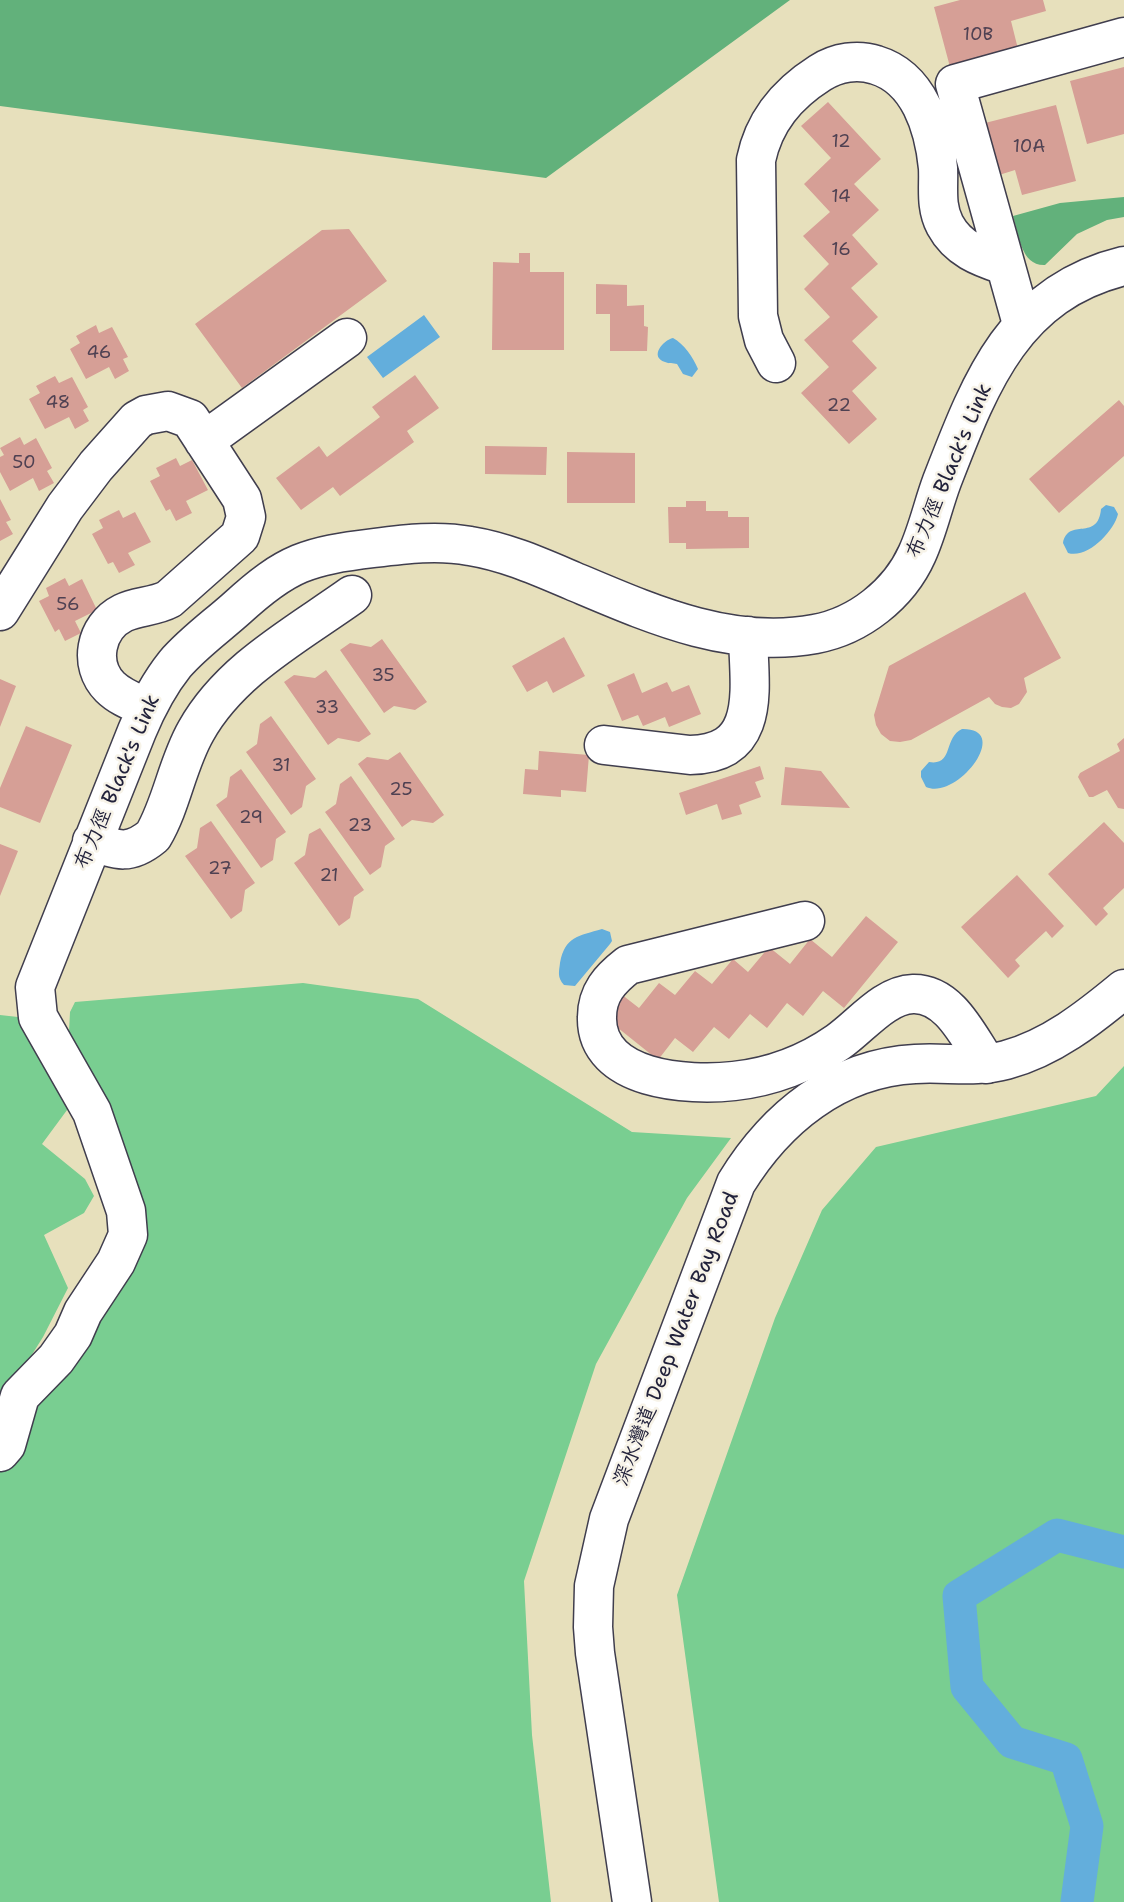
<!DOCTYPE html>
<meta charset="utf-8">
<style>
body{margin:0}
canvas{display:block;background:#e7e0bc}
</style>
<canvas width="1124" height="1902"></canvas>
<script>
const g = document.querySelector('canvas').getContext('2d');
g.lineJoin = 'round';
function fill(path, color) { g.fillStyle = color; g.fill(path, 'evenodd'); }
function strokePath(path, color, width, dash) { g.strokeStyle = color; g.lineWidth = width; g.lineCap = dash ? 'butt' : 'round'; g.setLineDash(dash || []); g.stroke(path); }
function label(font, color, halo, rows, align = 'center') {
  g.font = font + ' "Shantell Sans","LXGW WenKai TC",sans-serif'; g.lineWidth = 5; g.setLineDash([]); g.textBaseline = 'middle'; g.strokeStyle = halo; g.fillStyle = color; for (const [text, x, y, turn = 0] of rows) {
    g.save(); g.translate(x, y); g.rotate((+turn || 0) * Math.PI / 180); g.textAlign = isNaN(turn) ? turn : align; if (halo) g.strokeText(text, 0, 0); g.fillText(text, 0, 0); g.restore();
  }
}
fill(new Path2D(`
 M303,983L418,999L632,1132L731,1138L687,1198L596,1364L524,1581L532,1735L551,1902H0V1459L120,1268L100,1106L69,1032L70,1012L75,1002Z
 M0,1015L18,1017L26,1025L70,1106L42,1144L85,1179L94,1196L84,1213L44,1235L68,1288L43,1337L11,1388L0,1423Z
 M1124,1066V1902H719L677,1595L775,1318L822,1210L876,1147L1096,1096Z`), '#79ce91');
fill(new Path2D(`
 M0,0H790L546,178L0,106Z
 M1124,197V217L1107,220L1077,234L1045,265C1021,266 1019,235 1013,216L1060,203Z`), '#62b17b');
fill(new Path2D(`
 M424,315L440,337L383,378L367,357Z
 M673,338C684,344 693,357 698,369L692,377L683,374L677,364C673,363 669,364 665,362C649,357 663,340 673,338Z
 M1106,505L1114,507L1118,514C1114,531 1088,559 1068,553L1063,543C1068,517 1098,542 1101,509Z
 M962,729C1013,728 957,801 926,787L921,777V771L929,762C954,766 943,738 962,729Z
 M602,929L610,932L612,941L610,944L575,986L564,985C557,977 559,972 560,963C565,936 579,936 602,929Z`), '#63aedc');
strokePath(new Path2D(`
 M1077,1902L1087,1826L1066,1759L1012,1742L967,1687L959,1596L1057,1535L1124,1552`), '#63aedc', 33);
fill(new Path2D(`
 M960,0H1043L1046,11L1011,21L1018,49L950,67L934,7Z
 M1124,67V134L1087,144L1070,81Z
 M828,102L881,159L854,184L879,210L852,235L878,264L851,288L878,317L852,341L877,368L852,391L877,419L849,444L801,393L829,367L804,340L830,317L804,289L829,264L803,236L830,212L804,184L831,158L801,126Z
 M1056,105L1076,181L1022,195L1015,170L999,175L985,123Z
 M349,229L387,281L242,388L195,324L322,230Z
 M519,253H530V272H564V350H492L493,262L519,263Z
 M596,284L627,285V306L644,305V326L648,327L647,351H610V314H596Z
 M96,325L99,333L112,327L128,357L123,359L129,371L115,379L109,367L86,379L70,349L80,343L76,336Z
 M415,375L439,408L407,431L414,442L340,496L333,487L301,510L276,478L319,446L327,457L380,417L372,407Z
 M55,376L59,383L72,377L88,407L83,410L89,421L75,429L69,417L45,429L29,399L40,393L36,386Z
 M1119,400L1124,406V456L1059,513L1029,479Z
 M20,437L24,445L36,438L52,468L47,471L54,483L39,491L33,478L10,491L0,472V457L4,455L0,448Z
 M485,446L547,447L546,475L485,474Z
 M567,452L635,453V503H567Z
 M176,458L180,466L192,460L208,490L186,501L192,513L176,521L170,509L166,511L150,481L160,476L156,468Z
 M0,499L11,520L6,522L13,534L0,541Z
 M686,501H706V511H728V517H749V548L686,549V543H669L668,507H686Z
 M119,510L123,518L135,512L151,542L128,553L135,565L119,573L113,562L108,564L92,534L103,528L99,520Z
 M65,578L69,586L82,579L97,610L75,621L81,633L65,641L59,629L55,632L39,601L49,596L46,588Z
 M1025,592L1061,658L1024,678L1027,692L1019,704L1011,708L1002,707L995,704L989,697L911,740L900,742L890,741L881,734L876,725L874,715L889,666Z
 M564,637L585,676L553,693L547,681L527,692L512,666Z
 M382,639L427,702L415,710L394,706L384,713L340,650L350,643L371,647Z
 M326,670L371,734L359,742L338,738L328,745L284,682L294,675L315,678Z
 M634,673L642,693L667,682L672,692L689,685L701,714L669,727L665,717L643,726L638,715L622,721L607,685Z
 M0,679L16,686L0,727Z
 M271,716L316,779L306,786L302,807L291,815L246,752L257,744L260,724Z
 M26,726L72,745L40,823L0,807V788Z
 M1124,738V809L1118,808L1107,790L1093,797H1089L1078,777L1080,773L1120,751L1117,744Z
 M539,751L589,755L586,792L561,790V797L523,794L525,769L538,770Z
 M400,752L444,815L433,823L412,820L402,827L358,764L367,757L388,760Z
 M760,766L764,779L755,782L761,797L739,805L742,814L722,820L717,804L686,815L679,793Z
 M785,767L821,771L850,808L781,805Z
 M241,769L286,832L276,839L273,860L261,868L216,805L227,797L230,777Z
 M351,776L395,839L385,846L381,867L370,875L325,812L336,804L340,784Z
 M211,821L255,883L245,890L242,911L231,919L185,856L197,848L200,828Z
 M1104,822L1124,843V888L1103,908L1108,914L1096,926L1048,874Z
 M320,828L364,890L354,897L350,918L339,926L294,863L305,855L309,834Z
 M0,844L18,851L0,896Z
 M1017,875L1064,926L1052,938L1046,931L1015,960L1020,966L1008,978L961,927Z
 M866,916L898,942L844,1008L823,991L803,1016L787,1003L767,1028L750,1014L729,1039L714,1027L693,1052L675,1038L658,1060L603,1016L621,994L639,1008L659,983L675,995L695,971L712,984L733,959L748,972L769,947L790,964L810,939L832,957Z`), '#d69f96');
const minor = new Path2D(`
 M1022,324L955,84L1124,37
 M776,363L764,340L758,316L756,160C764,121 787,94 820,73C837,62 858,59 876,65C919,78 934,127 938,168C939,187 935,206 945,225C958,249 980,257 1004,265
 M204,441L347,338
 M0,611L65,507L96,466L137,420L146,415L168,411L190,419L242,499L246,517L240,536L169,599C154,607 137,606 123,613C95,627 88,665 110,687C120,697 134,702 147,708
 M604,745L690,755C763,754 749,687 748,636
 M92,841C118,851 130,855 153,836C172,804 177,764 196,731C230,670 296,635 352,595
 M805,921L628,965C610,979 597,993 597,1017C595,1081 689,1086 734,1081C771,1077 808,1063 838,1042C861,1026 884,995 913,994C950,993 969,1038 987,1064
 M0,1452L6,1445L20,1396L56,1359L73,1335L83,1312L116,1262L128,1235L126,1211L92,1112L38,1017L35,987L137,731C147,707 159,684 175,664C193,643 217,626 237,608C287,562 308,556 374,548C406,544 438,540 470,546C507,552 540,567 573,581C649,613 730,650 815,634C859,626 899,594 917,554C928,530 933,505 942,481C980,383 1013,293 1124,266`);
const major = new Path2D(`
 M632,1902L595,1653L593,1627L594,1586L609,1519L736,1183C776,1118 837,1068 915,1064C946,1062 976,1068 1006,1060C1051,1048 1089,1018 1124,989`);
strokePath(minor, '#403e4e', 41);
strokePath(major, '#403e4e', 41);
strokePath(minor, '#fff', 38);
strokePath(major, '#fff', 38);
label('18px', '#4f4152', null, [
 ["10B",978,35],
 ["12",841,142],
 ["10A",1029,147],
 ["14",841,197],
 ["16",841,250],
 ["46",99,353],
 ["48",58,403],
 ["22",839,406],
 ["50",24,463],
 ["56",68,605],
 ["35",383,676],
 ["33",327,708],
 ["31",281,766],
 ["25",401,790],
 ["29",251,818],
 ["23",360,826],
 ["27",220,869],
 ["21",329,876]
]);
label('21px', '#22223b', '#f7f3e8', [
 ["布力徑 Black's Link",950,471,-67],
 ["布力徑 Black's Link",118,782,-67],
 ["深水灣道 Deep Water Bay Road",677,1339,-69]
]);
</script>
